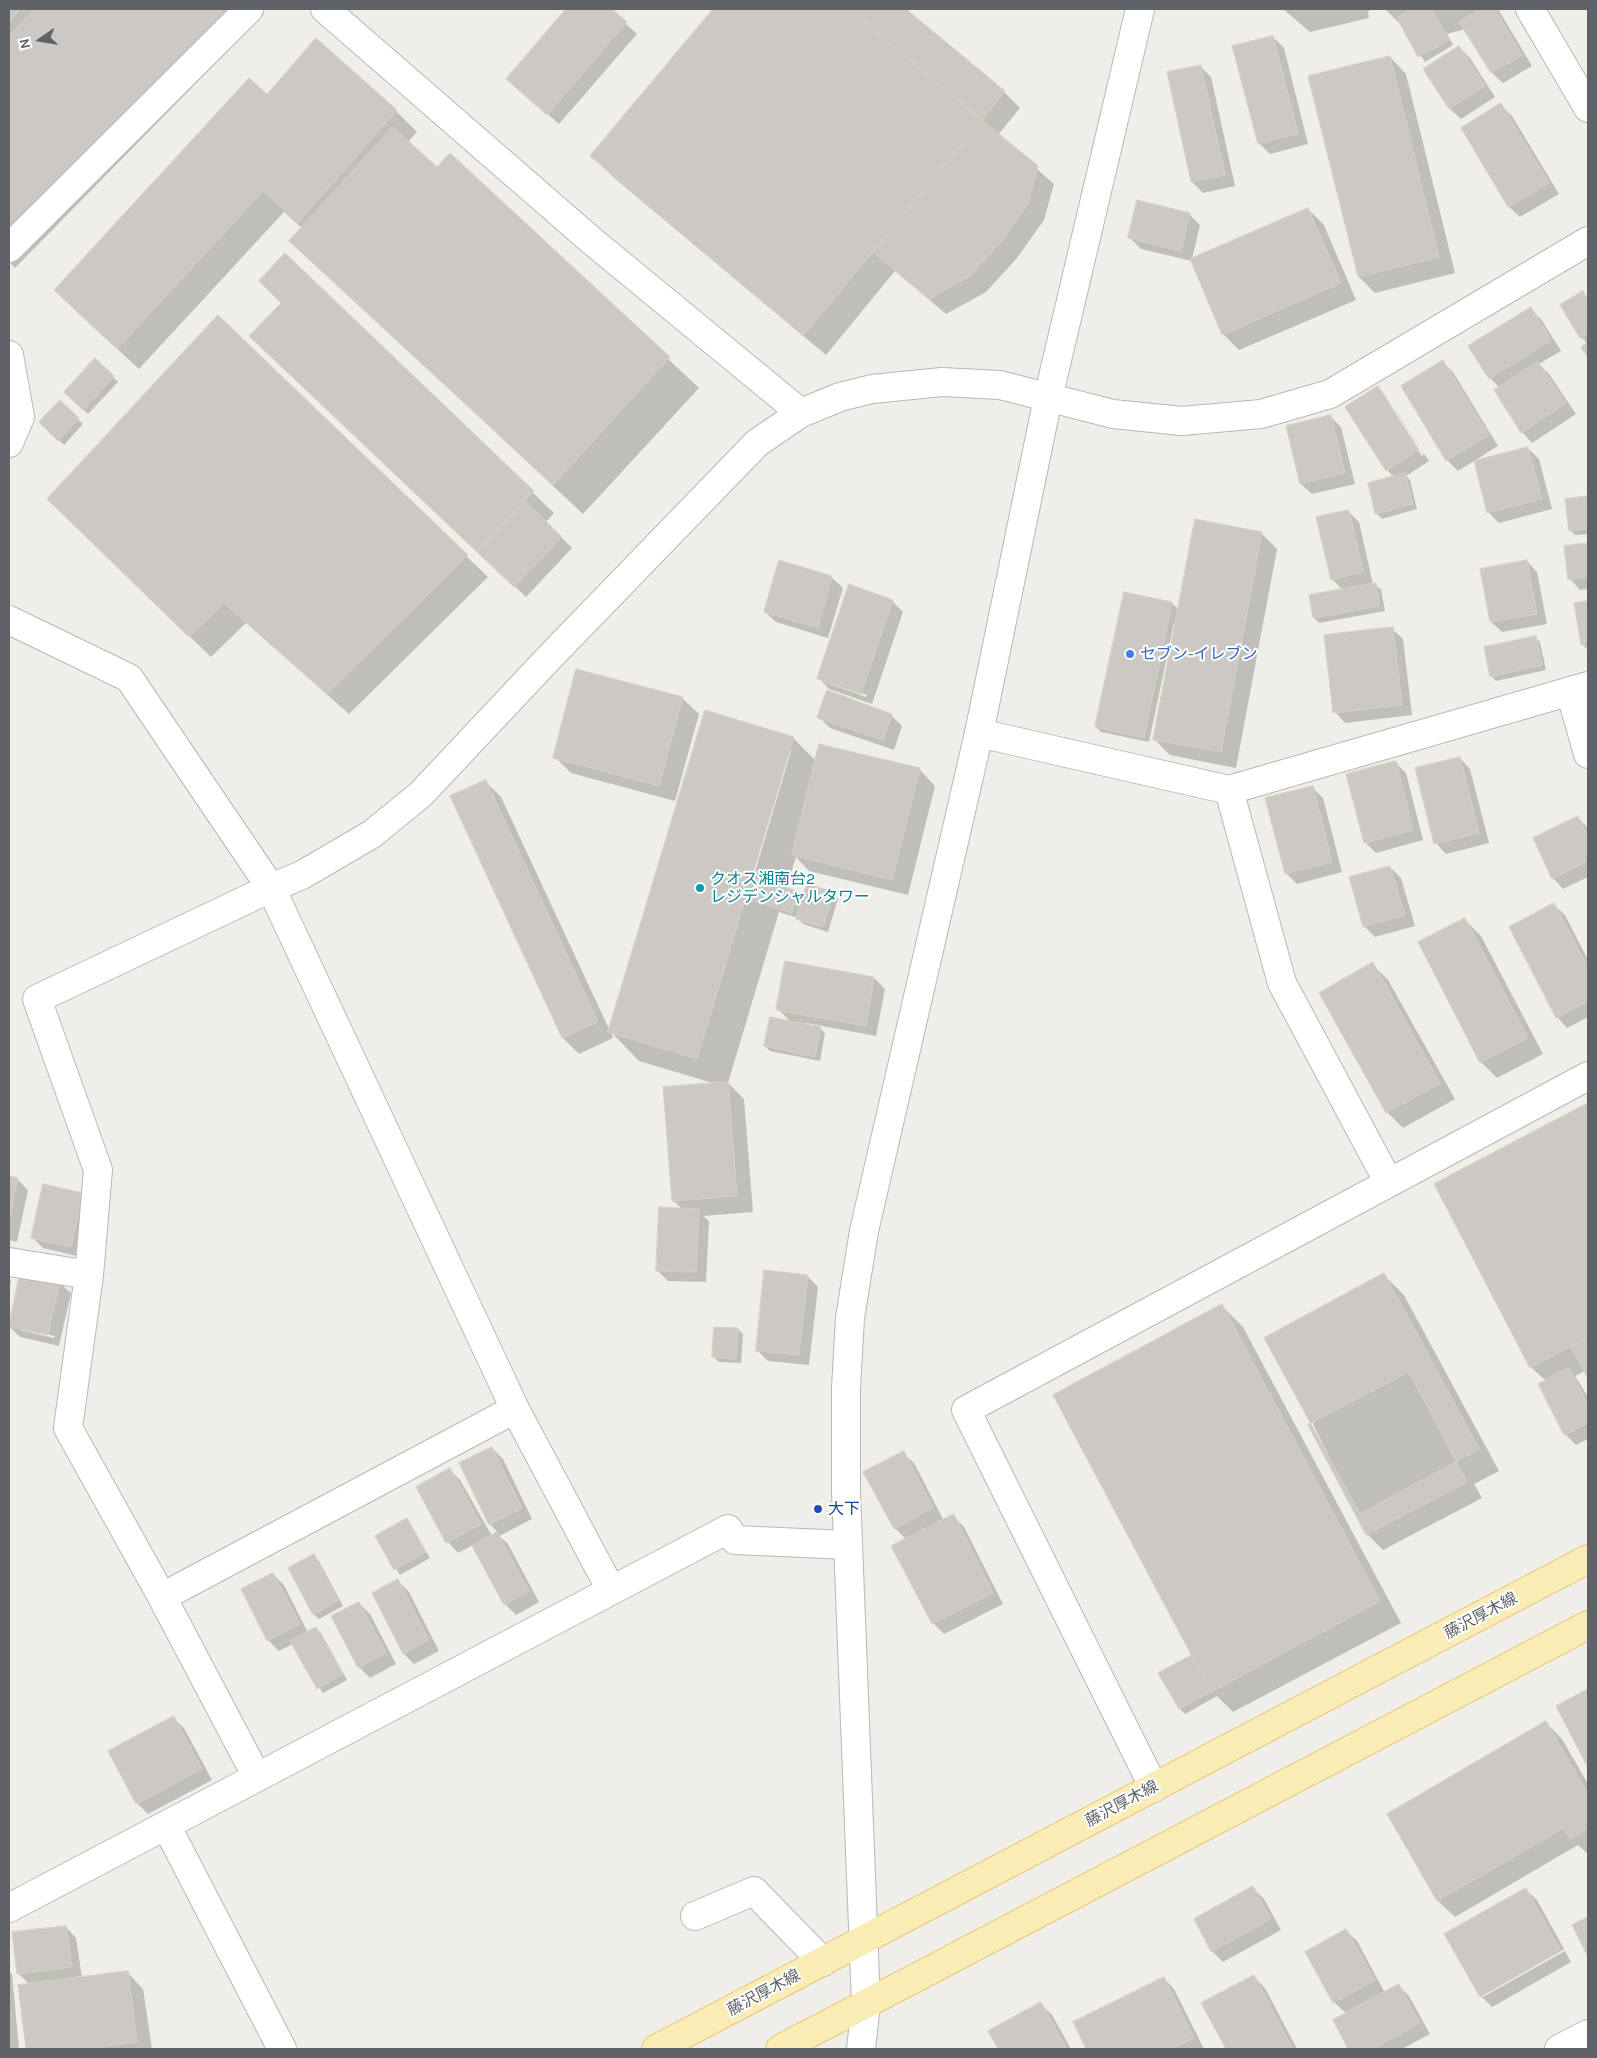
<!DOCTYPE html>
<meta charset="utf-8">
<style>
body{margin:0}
#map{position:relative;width:1597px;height:2058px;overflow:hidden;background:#f0eee8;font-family:Karla,sans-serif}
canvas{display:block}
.frame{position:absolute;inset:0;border:10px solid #5f6367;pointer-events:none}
.north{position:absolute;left:15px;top:15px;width:50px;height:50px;-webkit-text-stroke:4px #fff;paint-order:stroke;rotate:257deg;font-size:14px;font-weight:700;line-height:20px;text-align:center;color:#5f6367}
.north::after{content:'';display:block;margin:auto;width:18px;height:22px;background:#5f6367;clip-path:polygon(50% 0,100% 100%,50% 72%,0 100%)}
</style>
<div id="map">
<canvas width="1597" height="2058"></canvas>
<div class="frame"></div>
<div class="north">N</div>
</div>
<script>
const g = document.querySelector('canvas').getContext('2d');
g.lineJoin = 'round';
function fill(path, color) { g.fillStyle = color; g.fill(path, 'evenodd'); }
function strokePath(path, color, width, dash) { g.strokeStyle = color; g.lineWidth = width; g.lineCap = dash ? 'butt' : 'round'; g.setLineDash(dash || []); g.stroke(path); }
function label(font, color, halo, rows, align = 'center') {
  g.font = font + ' Karla,"Noto Sans JP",sans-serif'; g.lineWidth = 4; g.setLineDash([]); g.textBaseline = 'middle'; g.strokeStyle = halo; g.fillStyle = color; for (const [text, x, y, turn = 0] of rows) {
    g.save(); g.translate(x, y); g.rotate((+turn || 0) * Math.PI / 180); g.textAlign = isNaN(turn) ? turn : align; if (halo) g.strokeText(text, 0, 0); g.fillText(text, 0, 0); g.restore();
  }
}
fill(new Path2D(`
 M9,9H258L264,14L15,268L9,261Z
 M568,9H610L637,34L559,124L508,79Z
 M714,9H904L1004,92L1020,108L998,135L1054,184L1044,220L1017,258L986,292L946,314L895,271L826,355L613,177L592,156Z
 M1283,9H1371V10L1368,11L1369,18L1310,32Z
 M1385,9H1498L1532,66L1503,83L1492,73L1465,29L1447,34L1453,45L1425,62L1403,27Z
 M1273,37L1284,48L1308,144L1270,154L1259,143Z
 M1459,47L1470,58L1495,97L1461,119L1450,109L1424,70Z
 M1390,57L1406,74L1455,273L1375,293L1359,277Z
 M1200,66L1211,77L1235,186L1203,193L1192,182Z
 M267,96L396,111L417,132L408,142L437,168L450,154L699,388L583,514L291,241L302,228L284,212L139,369L76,311Z
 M1501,105L1512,116L1559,194L1520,217L1509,207L1463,128Z
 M1308,209L1324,225L1356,300L1239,350L1223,334L1192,261L1141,249L1130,238L1189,214L1200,225L1192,259Z
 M285,255L554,513L546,522L572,548L526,597L272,357L282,303Z
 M1583,293L1588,299V356L1582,347L1588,344L1581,337Z
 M1530,309L1541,319L1561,351L1539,364L1549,374L1576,414L1532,443L1522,432L1500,388L1490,378Z
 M218,317L488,577L349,714L246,623L211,657L70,520Z
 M1442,361L1453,372L1498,446L1458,471L1447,460Z
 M113,377L118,382L88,414L70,397Z
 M1378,388L1388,399L1429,461L1406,476L1410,480L1417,509L1382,519L1377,514L1394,477L1387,470ZM1384,398H1387L1424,454L1422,456Z
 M60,402L83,424L64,445L41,422Z
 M1330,416L1341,427L1355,484L1312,494L1301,484Z
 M1528,448L1539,459L1552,509L1499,523L1488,512Z
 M1588,498V534L1575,535L1570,530L1567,500Z
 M1348,511L1359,522L1373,584L1381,589L1385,611L1319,623L1314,618L1310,596L1343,590L1332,579Z
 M1261,533L1277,549L1236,768L1170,755L1154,739L1176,624L1174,623L1149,742L1101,732L1096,727L1172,603L1179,610Z
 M1588,544V589L1580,590L1570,579L1565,547Z
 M1527,561L1537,572L1547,624L1502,632L1491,622Z
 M780,562L832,578L843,588L828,638L776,622L765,612Z
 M892,601L903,612L872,704L829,689L819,678ZM830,682L867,695L866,697L830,684Z
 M1588,602V650L1583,645L1576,604Z
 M1392,629L1403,639L1412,715L1345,723L1335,712Z
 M1535,637L1540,642L1546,670L1496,681L1491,676Z
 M682,698L699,714L675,801L571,773L555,757Z
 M891,715L902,726L894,750L830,728L819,717Z
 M793,738L816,761L919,769L935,786L908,895L809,871L796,857L786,889L797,892L804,899L833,894L838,899L828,932L803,924L798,918L779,912L728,1083L744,1099L753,1212L703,1216L709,1221L706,1282L668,1281L657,1270L683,1210L673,1200L716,1084L639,1061L611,1032L613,1038L579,1054L563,1038L452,797L485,781L501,797L610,1031ZM789,750L791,751L746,902L743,901Z
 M1460,758L1470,769L1489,843L1446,854L1436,843Z
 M1395,762L1406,773L1423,840L1376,853L1365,842Z
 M1312,787L1323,798L1342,872L1297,884L1286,873Z
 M1578,818L1588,828V877L1563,889L1553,878Z
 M1390,867L1401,878L1415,926L1375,937L1364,926Z
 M1554,905L1565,915L1588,960V1017L1567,1028L1557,1017Z
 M1465,920L1481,936L1543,1054L1497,1078L1481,1062Z
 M786,962L874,978L885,989L876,1036L806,1023V1025L820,1028L825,1033L820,1061L770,1051L765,1046L791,1022L778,1009Z
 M1372,964L1388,980L1455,1099L1403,1128L1387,1112L1321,993Z
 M1588,1104V1377L1585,1371L1575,1376L1588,1397V1439L1576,1445L1565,1434L1546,1381L1531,1367L1436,1185Z
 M9,1178L18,1180L28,1190L17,1242L9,1240Z
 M82,1194L81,1257L43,1248L33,1238Z
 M1383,1274L1404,1295L1499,1471L1474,1484L1482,1498L1383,1550L1367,1534L1313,1424Z
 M807,1276L818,1287L809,1365L768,1361L757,1350Z
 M9,1279L11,1281L9,1292Z
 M60,1283L71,1293L59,1346L20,1337L9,1326ZM20,1328L55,1336L54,1338L20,1330Z
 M1222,1306L1243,1327L1401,1623L1233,1712L1217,1696L1185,1714L1180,1709L1193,1656Z
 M738,1329L743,1334L741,1363L719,1362L713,1356Z
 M492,1448L503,1459L532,1519L499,1536L508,1544L539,1602L516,1615L505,1604L473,1545L458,1553L448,1542L417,1487L449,1469L460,1480L492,1536L498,1533L490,1524Z
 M903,1453L914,1463L944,1521L953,1516L964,1527L1003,1604L944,1634L933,1623L907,1540L895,1528Z
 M406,1520L430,1558L400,1575L377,1536Z
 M314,1556L319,1561L343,1606L319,1619L314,1614Z
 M273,1574L284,1585L308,1633L316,1628L321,1633L347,1680L323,1693L293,1644L279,1651L269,1641L243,1589Z
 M398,1581L409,1592L439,1651L414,1664L404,1654Z
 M359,1603L370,1614L396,1664L370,1678L359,1667Z
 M1588,1690V1765L1558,1707Z
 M173,1718L184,1728L212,1780L148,1814L137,1803Z
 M1546,1723L1562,1739L1588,1784V1854L1578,1845L1455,1917L1438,1901L1389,1814Z
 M1253,1888L1264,1899L1281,1930L1223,1962L1212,1951Z
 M1526,1890L1537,1900L1564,1949L1483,1994V1997L1565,1951L1571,1962L1492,2007L1481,1996Z
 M66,1927L76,1938L82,1978L127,1972L143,1989L152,2049H27L19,1986L30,1985L18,1973Z
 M1346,1931L1357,1941L1385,1993L1398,1985L1409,1996L1430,2034L1402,2049H1350L1334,2021L1347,2014L1334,2002Z
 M9,1971L12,1974L19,2049H9Z
 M1254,1977L1265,1988L1297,2049H1227L1203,2004Z
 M1164,1978L1174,1989L1204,2049H1088L1074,2022Z
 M1041,2004L1052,2015L1071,2049H1000L990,2032Z`), '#0003');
const building = new Path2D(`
 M9,9H21L9,22Z
 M35,9H228L9,232V36Z
 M566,9H612L627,22L547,115L506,79Z
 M713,9H849L982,120L804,335L590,156Z
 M849,9H906L1005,91L982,120Z
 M1413,9H1431L1449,40L1418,57L1397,18Z
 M1481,9H1495L1522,55L1491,73L1459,22Z
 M1273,36L1298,133L1258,144L1232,46Z
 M316,38L397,110L298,223L263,191L117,349L54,290L249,78L267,94Z
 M1459,46L1485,86L1449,109L1423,69Z
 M1390,56L1439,257L1358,277L1308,76Z
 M1201,65L1225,175L1191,182L1167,72Z
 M1501,103L1549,183L1508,207L1461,128Z
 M982,120L1038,166L1028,204L1001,242L970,276L929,299L873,252Z
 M393,127L437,167L450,153L670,357L553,485L289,241Z
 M1137,200L1190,213L1181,251L1128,238Z
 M1308,208L1341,283L1222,335L1190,259Z
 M285,253L534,491L477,552L249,336L281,303L259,281Z
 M1583,291L1588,300V333L1580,338L1560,305Z
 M1531,307L1551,340L1489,379L1468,346Z
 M218,315L468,555L327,694L224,603L189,637L47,499Z
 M1588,342V358L1581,347Z
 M95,358L114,376L83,410L64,392Z
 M1443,360L1489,435L1446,461L1401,386Z
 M1538,362L1566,403L1521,433L1494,390Z
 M1378,386L1419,450L1386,471L1345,407Z
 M60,400L79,418L58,441L39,422Z
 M1331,415L1345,473L1300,484L1286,426Z
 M1528,447L1542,499L1487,513L1474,461Z
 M1405,473L1413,504L1375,514L1368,483Z
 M1588,496V529L1569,531L1565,499Z
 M525,501L562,537L514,587L477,552Z
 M1349,510L1363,572L1331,580L1316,517Z
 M1195,519L1262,532L1221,752L1153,740Z
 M1588,543V577L1568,580L1564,546Z
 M779,560L832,576L818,628L764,612Z
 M1527,560L1537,614L1490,622L1480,569Z
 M1376,583L1380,606L1313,618L1309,595Z
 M849,584L893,600L861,694L817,679Z
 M1124,592L1172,602L1144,738L1095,727Z
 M1588,601V644L1581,645L1574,603Z
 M1393,627L1402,705L1333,713L1324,635Z
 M1536,636L1542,665L1490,677L1484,647Z
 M576,669L683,697L659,786L553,758Z
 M827,690L892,714L883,740L817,718Z
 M705,710L794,737L697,1059L608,1032Z
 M819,744L920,768L892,880L792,855Z
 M1460,757L1479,833L1434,844L1415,768Z
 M1396,761L1413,830L1364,843L1346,774Z
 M486,780L598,1022L562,1038L450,796Z
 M1313,786L1332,862L1285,874L1265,798Z
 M1578,816L1588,837V861L1552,879L1533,838Z
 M1390,866L1405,915L1363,927L1349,877Z
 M752,877L798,891L792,913L745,898Z
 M807,884L834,892L823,927L796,919Z
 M1554,903L1588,967V1001L1556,1018L1509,927Z
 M1465,918L1528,1038L1480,1063L1418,942Z
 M785,961L874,977L866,1026L776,1010Z
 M1373,962L1440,1083L1386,1113L1319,993Z
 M770,1017L821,1027L815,1057L764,1046Z
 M728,1082L737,1196L672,1201L663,1087Z
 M1588,1103V1337L1530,1368L1434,1184Z
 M9,1176L18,1178L9,1220Z
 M43,1184L83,1193L71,1247L31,1238Z
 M659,1207L699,1209L696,1272L656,1271Z
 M764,1270L808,1275L799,1355L756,1351Z
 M20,1273L60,1281L48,1335L9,1327Z
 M1384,1273L1479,1449L1360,1514L1264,1338Z
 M1222,1304L1380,1601L1211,1692L1053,1395Z
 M714,1327L738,1328L736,1359L712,1357Z
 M1588,1337V1376L1587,1377L1571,1347Z
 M1569,1368L1588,1405V1423L1564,1435L1538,1384Z
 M1409,1372L1467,1482L1366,1535L1308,1425Z
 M492,1447L522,1508L489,1525L459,1463Z
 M904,1451L933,1508L894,1529L863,1472Z
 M450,1468L481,1524L446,1543L416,1487Z
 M954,1514L993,1593L932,1624L891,1546Z
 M407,1518L426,1552L394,1570L375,1536Z
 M497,1532L529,1591L504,1605L472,1546Z
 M314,1554L338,1600L313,1615L288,1568Z
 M273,1573L300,1624L267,1641L241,1589Z
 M398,1579L429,1640L403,1654L372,1593Z
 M359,1602L386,1653L358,1668L331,1616Z
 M316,1627L343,1674L317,1689L290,1641Z
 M1192,1655L1211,1692L1179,1709L1158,1673Z
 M1588,1689V1768L1556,1706Z
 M174,1716L202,1769L136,1804L108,1751Z
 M1546,1721L1588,1794V1828L1570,1839L1564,1828L1437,1901L1387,1814Z
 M1253,1886L1271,1919L1211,1952L1194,1919Z
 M1526,1888L1561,1951L1480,1997L1444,1934Z
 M1588,1917V1957L1572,1925Z
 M66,1926L72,1967L17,1974L12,1932Z
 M1346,1929L1375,1980L1333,2003L1305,1952Z
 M128,1971L137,2042L86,2049H26L18,1985Z
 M1254,1975L1293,2049H1226L1201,2003Z
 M1164,1977L1194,2038L1172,2049H1086L1073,2022Z
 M1399,1984L1420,2023L1373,2049H1348L1333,2020Z
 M1041,2002L1067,2049H998L988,2031Z`);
fill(building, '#ccc9c5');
strokePath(building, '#d5d0c7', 1);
const pedestrian = new Path2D(`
 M695,1916L754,1891L823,1962`);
const minor = new Path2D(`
 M325,9L592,241L801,413
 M1530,9L1588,108
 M9,248L249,9
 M9,355L20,417L9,443
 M9,620L129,678L271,888L302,875L372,834L421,794L547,660L757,443L801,413L840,397L872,389L942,382L1000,385L1113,414L1182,421L1261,414L1330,394L1588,241
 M1570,691L1588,754
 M979,733L1229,790L1588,686
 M1229,790L1282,983L1389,1183
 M9,1262L89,1275
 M162,1597L68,1428L89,1275L98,1170L37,999L271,888L515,1409
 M257,1777L162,1597L515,1409L611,1590
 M1154,1788L966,1410L1588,1076
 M166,1825L282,2049
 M9,1908L728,1529L735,1540L848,1545
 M1559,2049L1588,2034`);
const tertiary = new Path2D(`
 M861,2049L866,2004L846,1492V1388L850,1318L864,1231L979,733L1048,398L1140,9`);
const primary = new Path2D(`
 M656,2049L1588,1559
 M780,2049L1588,1625`);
strokePath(pedestrian, '#b5b8bb', 30);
strokePath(minor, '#b5b8bb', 30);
strokePath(tertiary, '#b5b8bb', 30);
strokePath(primary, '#e7c16b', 30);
strokePath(pedestrian, '#fff', 28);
strokePath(minor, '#fff', 28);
strokePath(tertiary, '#fff', 28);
strokePath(primary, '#f9ecb5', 28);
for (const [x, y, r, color] of [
 [1130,654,5,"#3f7fe0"],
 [700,888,5,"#0f9aa8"],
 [818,1509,5,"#1a4fb4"]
]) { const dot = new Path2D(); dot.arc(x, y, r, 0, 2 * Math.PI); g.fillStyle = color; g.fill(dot); strokePath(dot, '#fff', 2); }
label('16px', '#366cbe', '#fff', [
 ["セブン-イレブン",1140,654]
], 'left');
label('16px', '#0d838f', '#fff', [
 ["クオス湘南台2",710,879],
 ["レジデンシャルタワー",710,897]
], 'left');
label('16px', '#164399', '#fff', [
 ["大下",828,1509]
], 'left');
label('16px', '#5f6367', '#fff', [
 ["藤沢厚木線",1481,1616,-28],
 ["藤沢厚木線",1122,1804,-28],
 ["藤沢厚木線",764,1993,-28]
]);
</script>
